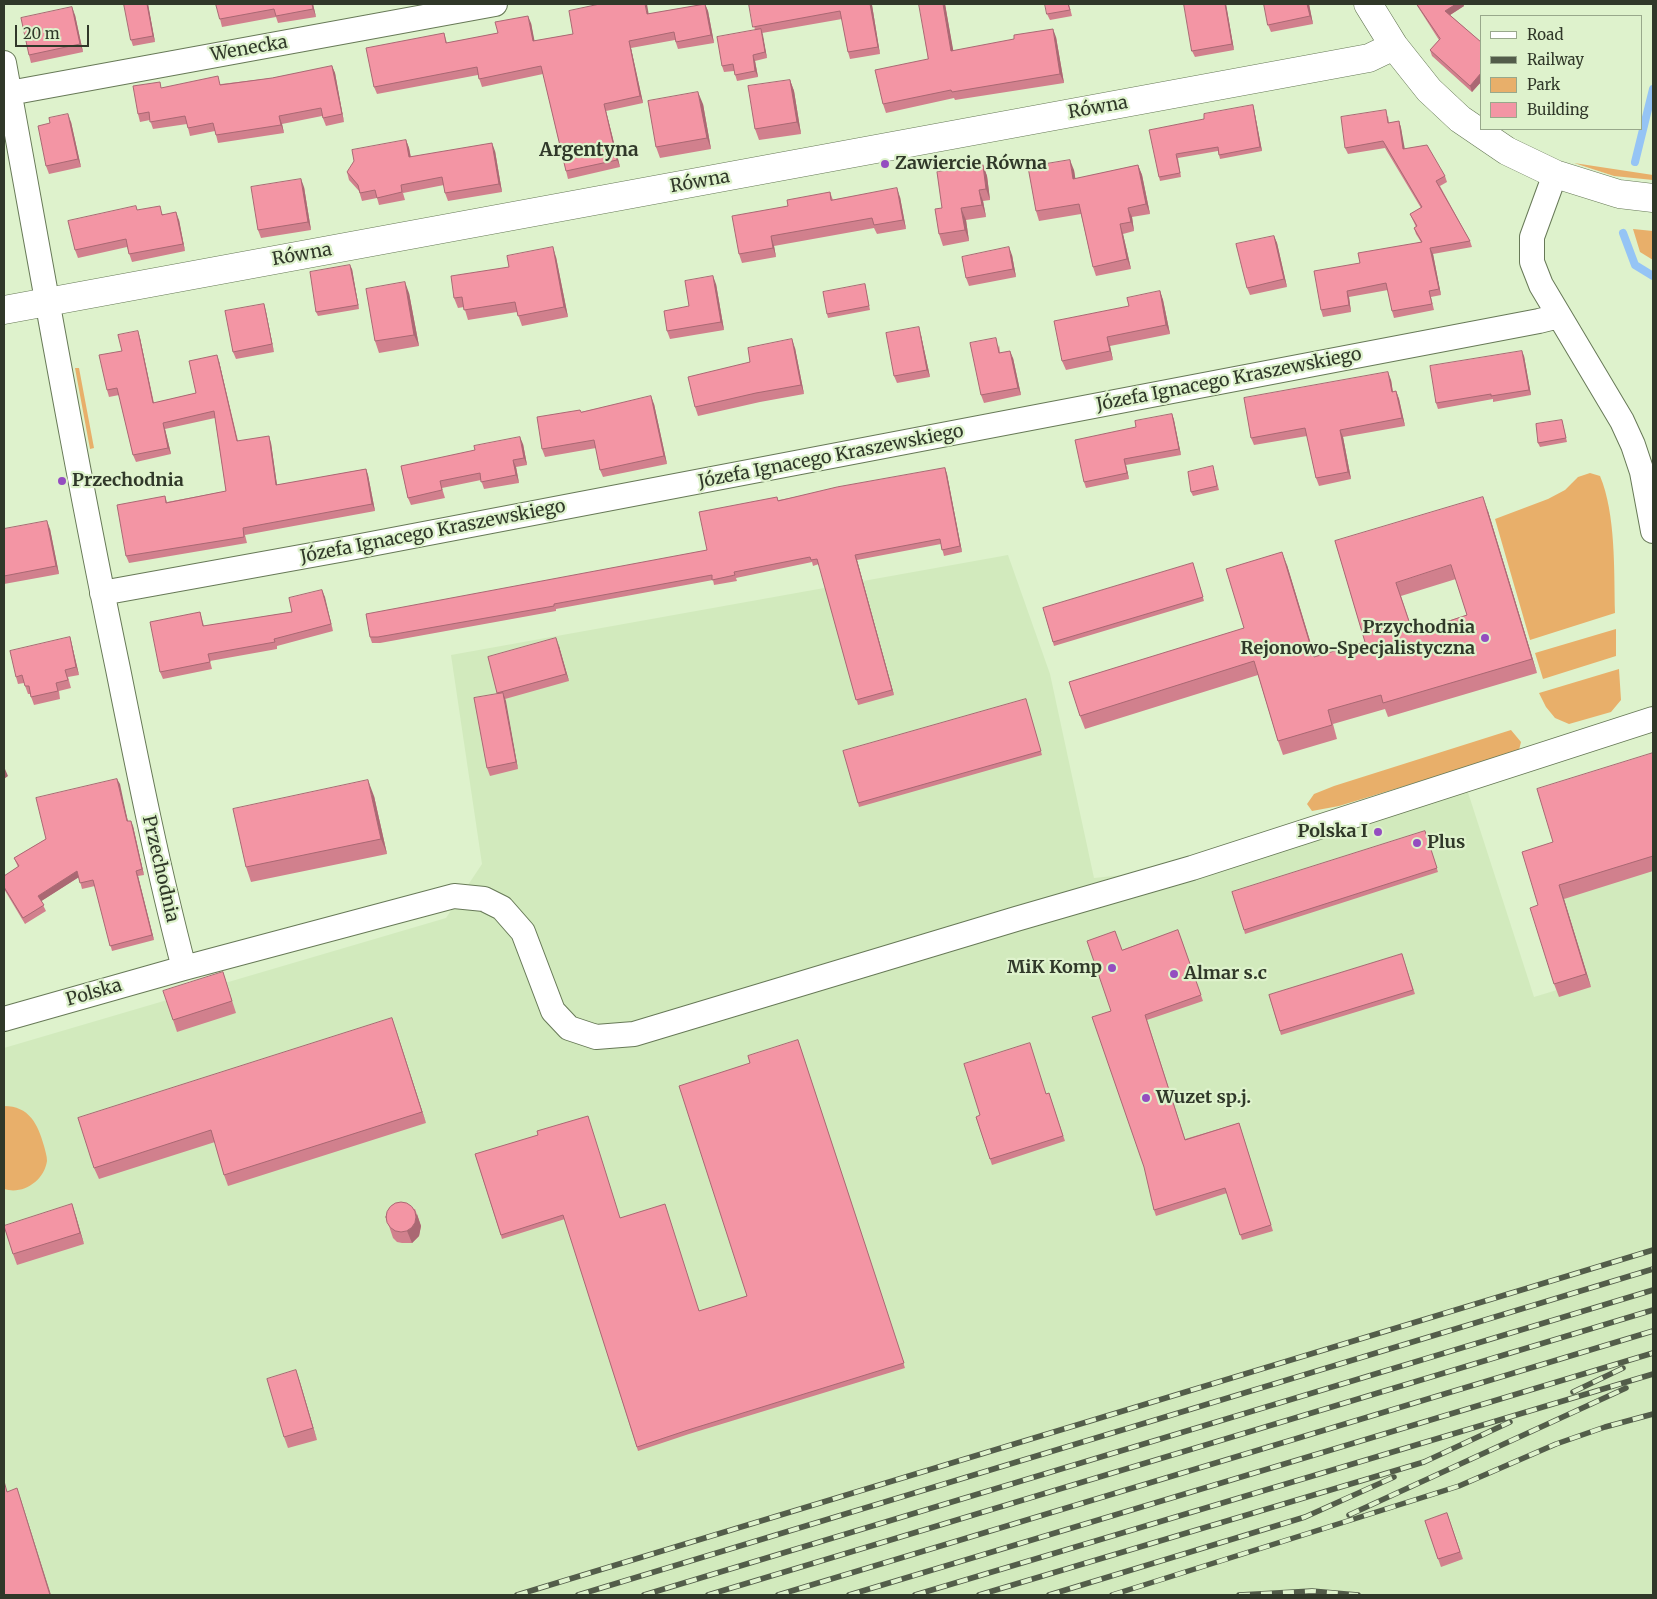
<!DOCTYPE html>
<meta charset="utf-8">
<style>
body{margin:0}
#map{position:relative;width:1657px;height:1599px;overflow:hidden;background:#def2cc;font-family:Merriweather,serif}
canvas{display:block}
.frame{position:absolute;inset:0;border:5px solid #303829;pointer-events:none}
.legend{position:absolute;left:1480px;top:15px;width:162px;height:115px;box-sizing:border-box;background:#def2cc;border:1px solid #98a88b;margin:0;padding:6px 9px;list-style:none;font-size:15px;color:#303829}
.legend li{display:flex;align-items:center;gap:10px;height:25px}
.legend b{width:25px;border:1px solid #98a88b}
.scale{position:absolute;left:15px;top:25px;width:74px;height:22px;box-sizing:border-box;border:2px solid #303829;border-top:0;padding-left:6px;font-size:15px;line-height:18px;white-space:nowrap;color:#303829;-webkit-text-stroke:4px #def2cc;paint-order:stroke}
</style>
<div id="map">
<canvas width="1657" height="1599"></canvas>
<div class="frame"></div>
<ul class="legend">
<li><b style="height:6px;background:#fff"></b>Road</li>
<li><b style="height:6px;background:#535d4a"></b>Railway</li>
<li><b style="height:14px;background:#e8af6a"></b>Park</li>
<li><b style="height:14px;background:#f395a4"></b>Building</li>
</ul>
<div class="scale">20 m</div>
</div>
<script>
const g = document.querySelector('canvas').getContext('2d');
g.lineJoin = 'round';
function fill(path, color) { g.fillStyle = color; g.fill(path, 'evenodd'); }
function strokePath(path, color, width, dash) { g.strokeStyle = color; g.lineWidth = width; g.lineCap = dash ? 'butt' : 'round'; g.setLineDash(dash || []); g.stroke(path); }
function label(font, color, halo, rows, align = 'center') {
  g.font = font + ' Merriweather,serif'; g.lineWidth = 4.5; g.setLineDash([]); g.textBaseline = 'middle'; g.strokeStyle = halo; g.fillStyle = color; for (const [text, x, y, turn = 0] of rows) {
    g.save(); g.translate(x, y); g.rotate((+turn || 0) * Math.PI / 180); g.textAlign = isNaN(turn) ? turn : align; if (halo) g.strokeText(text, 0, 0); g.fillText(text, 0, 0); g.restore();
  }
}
fill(new Path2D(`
 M1008,555L1050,674L1094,878L1192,868L1464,780L1534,997L1557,990L1535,921L1653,768V1595H4V1048L446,918L482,864L451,655Z`), '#d2eabd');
fill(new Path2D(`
 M1574,163L1653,175V180L1614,176Z
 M1633,229L1653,231V260L1640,252Z
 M75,368H79L94,448L90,449Z
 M1590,473L1600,476C1616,514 1614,571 1615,613L1530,640L1495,519L1548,499L1565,490L1578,477Z
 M1616,629V656L1543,679L1535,653Z
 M1619,669L1621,700L1611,712L1569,724L1555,718L1546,707L1539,693Z
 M1511,730L1521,742L1519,750L1510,754L1339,806L1312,811L1307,804L1314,794L1334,786Z
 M4,1106C29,1106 38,1124 44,1146C45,1150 47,1156 47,1161C44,1181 23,1195 4,1189Z`), '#e8af6a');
strokePath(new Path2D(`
 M1635,162L1653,89
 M1623,233L1635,265L1653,276`), '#95c4f5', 8);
const street = new Path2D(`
 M4,63C41,265 76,468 118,669C138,769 158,869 184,968
 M4,94L495,4
 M1555,174L1532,237V262L1541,285L1622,421L1633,445L1642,472L1653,531
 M102,593L345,549L1539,321L1559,316
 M4,1019L184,968L454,896L484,899L502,908L523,932L553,1011L569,1028L596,1037L634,1034L1016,919L1192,868L1653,719`);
const secondary = new Path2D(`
 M1368,4L1394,46L1429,90L1460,119L1507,151L1555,174L1619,194L1653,198
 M4,310L1369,58L1394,46`);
strokePath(street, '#677957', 26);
strokePath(secondary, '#677957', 29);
strokePath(street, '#fff', 24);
strokePath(secondary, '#fff', 28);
const rail = new Path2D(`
 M1573,1392L1623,1368
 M1349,1515L1626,1388
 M517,1595L1653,1250
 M578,1595L1653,1269
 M644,1595L1653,1290
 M708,1595L1653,1310
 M778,1595L1653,1331
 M849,1595L1653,1353
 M915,1595L1653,1374
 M979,1595L1424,1462L1510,1422
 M1049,1595L1305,1517L1394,1477
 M1112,1595L1459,1486L1556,1444L1605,1427L1653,1414
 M1239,1595L1312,1591L1358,1595`);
strokePath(rail, '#535d4a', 5.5);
strokePath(rail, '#def2cc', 4, [11]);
fill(new Path2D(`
 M124,4H148L155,42L133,46L131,40Z
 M216,4H313L316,17L278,23L276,17L222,27L220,19Z
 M705,4L708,11L714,43L678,49L675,40L631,48L643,103L606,111L620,167L568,179L566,171L543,74L482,87L478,75L377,94L374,87L444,33L447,43L498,33L531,23L534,41L573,34L648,14Z
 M749,4H881L872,5L880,54L850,59L848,52L842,19L762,33L767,58L755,61L758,77L737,81L734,71L724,72L722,66L755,30Z
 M945,4L953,51L1056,37L1064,83L955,100L954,98L886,113L883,104L928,59Z
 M1069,4L1072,16L1050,20L1047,14Z
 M1184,4H1226L1234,50L1195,57L1192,51Z
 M1264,4H1309L1313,24L1271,32L1268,25Z
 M1416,4H1463L1464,6L1450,15L1481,42V82L1472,92L1432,56L1430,50L1439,40Z
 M75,15L83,52L31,63L29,55Z
 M332,66L335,73L344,122L326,126L322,116L282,124L284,133L218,143L215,131L190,136L187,124L153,129L150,120L140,122L138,114L162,88L221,84L272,78Z
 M790,80L794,91L801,134L759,140L755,129Z
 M703,104L711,149L660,158L656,147Z
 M1253,105L1254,109L1262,151L1220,159L1218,151L1178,158L1181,177L1160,181L1159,177L1204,119Z
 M1388,116L1389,123L1399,121L1401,128L1404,149L1445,176L1447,182L1440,186L1470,241L1472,247L1433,254L1441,295L1431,297L1434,310L1394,318L1392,311L1388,290L1349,297L1351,312L1323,317L1321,310L1360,263L1421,242L1416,234L1414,228L1416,227L1410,214L1421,208L1385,148L1348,154L1345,148Z
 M71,122L81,167L49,174L46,166L50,123Z
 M406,140L409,148L411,157L495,151L502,192L448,201L445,193L444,185L403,193L405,200L379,205L377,198L362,201L359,191L349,180L347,172Z
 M983,165L987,176L990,200L983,201L986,217L966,220L969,241L943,246L939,234L942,208Z
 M1138,165L1142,175L1150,214L1132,217L1134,231L1123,234L1131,269L1096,276L1093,267L1081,214L1039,221L1036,211L1074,170L1075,179Z
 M304,187L311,230L261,238L258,230Z
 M830,192L833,200L900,197L906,229L877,234L874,228L774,246L776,257L742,263L739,254L788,206Z
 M138,210L163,214L179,220L185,251L132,262L127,247L78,258L75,250Z
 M1274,236L1277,243L1287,287L1250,295L1247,288Z
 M1012,255L1016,277L969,286L966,278Z
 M556,257L568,317L522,326L517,312L468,320L464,307L458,308L454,298Z
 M352,269L359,309L318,316L316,312Z
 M716,284L724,330L670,339L667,331L689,306Z
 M865,284L870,310L828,318L827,314Z
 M1160,291L1163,300L1170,334L1110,346L1113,360L1066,370L1062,361L1129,306Z
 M409,293L419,346L379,353L375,341Z
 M264,304L266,312L274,352L236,359L233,352Z
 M921,335L930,377L897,383L894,376Z
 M140,338L154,403L196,393L219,361L238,441L271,443L277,485L366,469L368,475L375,511L245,535L247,543L129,563L126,556L165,496L167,502L226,491L215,418L165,429L171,454L136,462L133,455L119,395L109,397L107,390Z
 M999,345L1000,353L1013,358L1021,395L984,403L981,395Z
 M795,348L804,394L760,402L698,416L695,407L750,362Z
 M1524,356L1531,395L1493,402V399L1438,409L1436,403Z
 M1391,380L1393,392L1396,391L1399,399L1405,426L1343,437L1351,479L1319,486L1316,478L1307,436L1254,445L1251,438Z
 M654,404L667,464L603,477L600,470L596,448L545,457L542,449L581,412Z
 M1172,414L1174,420L1181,455L1126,465L1129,479L1086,488L1084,482L1136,427Z
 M1562,420L1567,442L1540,447L1538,443Z
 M523,444L527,465L516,467L519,483L484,489L481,480L442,488L445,498L411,505L408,498L401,466Z
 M945,468L947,474L962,552L944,556L941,544L857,560L894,695L858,705L819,564L813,566L812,562L736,578L737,581L714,585L713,580L556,609V611L380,643H372L370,637L707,550L779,500Z
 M1214,470L1219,490L1193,496L1191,492Z
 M1488,511L1537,673L1388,717L1385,709L1333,724L1337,739L1283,755L1278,741L1258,675L1085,729L1080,716L1244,628L1287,565L1315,657L1365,642L1335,541ZM1456,579L1467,615L1413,632L1401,596Z
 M4,529H50L59,574L4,584Z
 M1193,563L1204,601L1054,646L1043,608Z
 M322,590L333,631L277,646V649L210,661L212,669L163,679L160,672L200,612L204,626L292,612Z
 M70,637L72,645L79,675L68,677L71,688L59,691L60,699L34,705L30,694H28L24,683L18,684L16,677Z
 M559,646L569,681L505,699L518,769L490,776L487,768L498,694L488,657Z
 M1027,703L1042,755L859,807L858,803Z
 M1653,753V871L1564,899L1591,987L1559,997L1554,984L1538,905L1553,842Z
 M117,779L128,821L133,826L144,875L138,876L154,940L112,951L95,886L82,889L79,877L41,901L46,911L25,924L4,889V876L18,867L14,858L46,839Z
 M374,796L387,854L251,882L246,867Z
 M1425,831L1438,872L1245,934L1244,930Z
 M1178,930L1203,1001L1147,1020L1185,1139L1239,1123L1273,1231L1242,1240L1227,1193L1156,1216L1154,1210L1111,1011L1122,950Z
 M1402,954L1415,994L1281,1035L1269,995Z
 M223,972L236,1013L177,1032L173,1020Z
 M396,1030L426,1123L228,1186L224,1175L215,1142L99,1179L94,1168Z
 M798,1040L905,1368L689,1434L638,1451L565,1219L502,1239L475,1154L620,1218L699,1311L747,1296L750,1063Z
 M1049,1093L1065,1141L992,1165L976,1117Z
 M72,1204L84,1244L17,1265L13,1254Z
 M415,1209L421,1226L419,1236L412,1243H402L397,1242L393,1238L386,1217Z
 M296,1370L317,1440L288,1448L284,1437Z
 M1447,1513L1463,1559L1441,1567L1425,1521Z`), '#d1808d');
fill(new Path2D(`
 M147,4H148L155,42L153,36Z
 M312,4H313L316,17L313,9Z
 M645,4H647L650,22L647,14Z
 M705,4L708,11L714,43L711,35Z
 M870,4H871L872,5L880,54L878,47Z
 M943,4H945L955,60L951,51Z
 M1225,4H1226L1234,50L1232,44Z
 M1307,4H1309L1313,24L1310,16Z
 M1456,4H1463L1464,6L1447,17L1445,11Z
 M72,7L75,15L83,52L80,44Z
 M528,16L531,23L536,48L533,41Z
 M761,29L763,35L767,58L765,52Z
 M1053,29L1056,37L1064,83L1060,74Z
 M629,41L631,48L643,103L640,96Z
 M753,55L755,61L758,77L755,71Z
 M332,66L335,73L344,122L342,114Z
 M1481,73V82L1472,92L1470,86Z
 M790,80L794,91L801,134L797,122Z
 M698,92L703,104L711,149L707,138Z
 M604,104L606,111L620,167L617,160Z
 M1253,105L1254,109L1262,151L1260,147Z
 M68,114L71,122L81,167L78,159Z
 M279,116L282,124L284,133L281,125Z
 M1399,121L1401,128L1406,155L1403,149Z
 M406,140L409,148L412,165L409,157Z
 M492,143L495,151L502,192L499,184Z
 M1070,160L1074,170L1077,188L1073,179Z
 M983,165L987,176L990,200L986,189Z
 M1138,165L1142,175L1150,214L1146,204Z
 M301,179L304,187L311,230L308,222Z
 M897,188L900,197L906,229L903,220Z
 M979,190L983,201L986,217L982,205Z
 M961,208L966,220L969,241L965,230Z
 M1128,208L1132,217L1134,231L1131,222Z
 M176,212L179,220L185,251L183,244Z
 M1120,224L1123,234L1131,269L1127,259Z
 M771,236L774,246L776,257L773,248Z
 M1274,236L1277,243L1287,287L1284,279Z
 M553,247L556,257L568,317L564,307Z
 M1009,247L1012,255L1016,277L1013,269Z
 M1430,248L1433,254L1441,295L1439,289Z
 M350,265L352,269L359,309L358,305Z
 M713,276L716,284L724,330L721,322Z
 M405,282L409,293L419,346L414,335Z
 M1160,291L1163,300L1170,334L1166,325Z
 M1347,291L1349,297L1351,312L1349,305Z
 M264,304L266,312L274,352L272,344Z
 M919,327L921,335L930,377L927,370Z
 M138,331L140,338L155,410L153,403Z
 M1107,337L1110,346L1113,360L1110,351Z
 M792,339L795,348L804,394L801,385Z
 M1010,351L1013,358L1021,395L1018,388Z
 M1522,351L1524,356L1531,395L1529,390Z
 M217,355L219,361L239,448L237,441Z
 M1388,372L1391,380L1394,400L1392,392Z
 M1396,391L1399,399L1405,426L1402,418Z
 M651,396L654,404L667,464L664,456Z
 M1172,414L1174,420L1181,455L1179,449Z
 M163,423L165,429L171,454L168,448Z
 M1340,430L1343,437L1351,479L1348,472Z
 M269,436L271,443L278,492L276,485Z
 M520,437L523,444L527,465L524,458Z
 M1124,459L1126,465L1129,479L1127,473Z
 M513,460L516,467L519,483L516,475Z
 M945,468L947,474L962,552L960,546Z
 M366,469L368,475L375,511L372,504Z
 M1483,497L1488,511L1537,673L1532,659Z
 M47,521L50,529L59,574L56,566Z
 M1282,552L1287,565L1319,671L1314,657Z
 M855,555L857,560L894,695L892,690Z
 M322,590L325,597L333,631L331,624Z
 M70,637L72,645L79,675L76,667Z
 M556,638L559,646L569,681L566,674Z
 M503,693L506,701L518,769L516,762Z
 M4,769H5L8,776L4,779Z
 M117,779L120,784L129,827L127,821Z
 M368,780L374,796L387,854L381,839Z
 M131,821L133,826L144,875L142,869Z
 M77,871L79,877L40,902L38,896Z
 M136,871L138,876L154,940L152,935Z
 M1559,885L1564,899L1591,987L1586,974Z
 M392,1018L396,1030L426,1123L422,1112Z
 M72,1204L76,1216L84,1244L80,1233Z
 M417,1214L421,1226L419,1236L412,1243L407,1231Z
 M296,1370L300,1382L317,1440L313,1428Z
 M17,1488L21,1500L51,1595H50Z`), '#aa6873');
const building = new Path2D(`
 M124,4H147L153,36L131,40Z
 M216,4H312L313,9L276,16L274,9L220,19Z
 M600,4H645L647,14L705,4L711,35L676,42L674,32L629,41L640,96L604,104L617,160L566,171L541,66L479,79L477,67L374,87L366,48L444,33L446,43L498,33L495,22L528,16L533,41L573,34L569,11Z
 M749,4H870L878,47L848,52L840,11L753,27Z
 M919,4H943L951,51L1014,39V35L1053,29L1060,74L952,92L951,90L883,104L875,70L928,59Z
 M1045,4H1068L1070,10L1047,14Z
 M1184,4H1225L1232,44L1192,51Z
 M1264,4H1307L1310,16L1268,25Z
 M1417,4H1456L1445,11L1481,42V73L1470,86L1430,50L1440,39Z
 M72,7L80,44L29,55L21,18Z
 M761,29L765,52L753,55L755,71L735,75L733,64L722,66L717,37Z
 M332,66L342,114L323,118L321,108L279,116L281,125L216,135L213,123L188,128L185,116L150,122L149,112L138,114L133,86L160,82L161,88L218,76L220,85L272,78Z
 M790,80L797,122L755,129L748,86Z
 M698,92L707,138L656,147L648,101Z
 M1253,105L1260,147L1219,155L1218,147L1176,154L1180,173L1159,177L1149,130L1204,119V114Z
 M1386,110L1388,123L1399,121L1403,149L1427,145L1445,176L1436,181L1470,241L1430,248L1439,289L1429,291L1432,304L1392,311L1386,283L1347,291L1349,305L1321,310L1314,271L1360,263L1358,253L1422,242L1414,228L1417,226L1410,214L1422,207L1383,141L1345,148L1341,117Z
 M68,114L78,159L46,166L38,126L50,123L49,118Z
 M406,140L409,157L492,143L499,184L445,193L442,177L401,185L402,192L377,198L375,190L360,193L358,185L347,172L354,161L352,150Z
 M1070,160L1073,179L1138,165L1146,204L1128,208L1131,222L1120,224L1127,259L1093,267L1079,204L1036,211L1028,167Z
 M983,165L986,189L979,190L982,205L961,208L965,230L939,234L935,209L942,208L937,172Z
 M301,179L308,222L258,230L251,187Z
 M897,188L903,220L874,225L872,218L771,236L773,248L739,254L732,216L788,206L787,200L830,192L831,200Z
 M136,206L137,210L160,206L162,215L176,212L183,244L129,254L126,239L75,250L68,221Z
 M1274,236L1284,279L1247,288L1236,244Z
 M553,247L564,307L518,316L515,302L464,310L462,297L454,298L451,276L509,267L507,256Z
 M1009,247L1013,269L966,278L962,257Z
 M350,265L358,305L316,312L310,272Z
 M713,276L721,322L667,331L664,311L689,306L685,281Z
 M405,282L414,335L375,341L366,289Z
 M865,284L869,306L827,314L823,292Z
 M1160,291L1166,325L1107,337L1110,351L1062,361L1054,321L1129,306L1127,298Z
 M264,304L272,344L233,352L225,311Z
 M919,327L927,370L894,376L886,333Z
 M138,331L153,403L196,393L189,361L217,355L237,441L269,436L276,485L366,469L372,504L243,528L244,537L126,556L117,505L165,496L166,503L226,491L214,411L163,423L168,448L133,455L117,388L107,390L99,355L122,351L118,335Z
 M996,338L999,353L1010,351L1018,388L981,395L970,343Z
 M792,339L801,385L756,393L695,407L688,377L750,362L748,348Z
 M1522,351L1529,390L1491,396V394L1436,403L1430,366Z
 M1388,372L1392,392L1396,391L1402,418L1340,430L1348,472L1316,478L1305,428L1251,438L1244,398Z
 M651,396L664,456L600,470L594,440L542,449L537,417L580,410L581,412Z
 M1172,414L1179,449L1124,459L1127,473L1084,482L1075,440L1136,427L1135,421Z
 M1562,420L1566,438L1538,443L1536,424Z
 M520,437L524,458L513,460L516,475L481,482L480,473L440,481L442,490L408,498L401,466L475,450L474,446Z
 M1213,466L1217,486L1191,492L1188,472Z
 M945,468L960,546L942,550L940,539L855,555L892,690L856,700L817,559L811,560L810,557L734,572L735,575L712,580V575L554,604V606L378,637H370L366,614L707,550L699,512L777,497L778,501L837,487Z
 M1483,497L1532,659L1383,703L1381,695L1328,710L1332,725L1278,741L1254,661L1080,716L1069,682L1244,628L1226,569L1282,552L1314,657L1365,642L1335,541ZM1451,565L1467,615L1413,633L1396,583Z
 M47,521L56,566L4,576V529Z
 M1193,563L1203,597L1053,642L1043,608Z
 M322,590L331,624L274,639L275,642L208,654L210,662L160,672L150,622L200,612L203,626L292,612L289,598Z
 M70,637L76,667L65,670L68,680L56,683L58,691L31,697L29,686H25L22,675L16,677L10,651Z
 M556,638L566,674L497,693L488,657Z
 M503,693L516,762L487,768L474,698Z
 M1026,699L1041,751L858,803L843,751Z
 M1653,753V856L1559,885L1586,974L1554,984L1530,908L1538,905L1522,852L1553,842L1537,789Z
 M117,779L127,821H131L142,869L136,871L152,935L110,946L93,880L80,883L77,871L38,896L44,905L23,918L4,887V876L19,866L14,858L46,839L36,798Z
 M368,780L381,839L246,867L233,809Z
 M1425,831L1437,868L1244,930L1232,892Z
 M1178,930L1201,995L1145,1015L1185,1140L1239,1123L1271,1225L1240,1235L1225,1188L1154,1210L1144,1167L1092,1017L1111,1011L1087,941L1115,931L1122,950Z
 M1402,954L1413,990L1280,1031L1269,995Z
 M223,972L232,1001L173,1020L163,991Z
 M392,1018L422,1112L224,1175L211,1130L94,1168L78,1118Z
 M798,1040L904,1363L688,1430L637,1447L563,1215L501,1235L475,1154L538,1135L537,1131L588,1116L620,1218L665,1204L699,1311L747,1296L679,1086L750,1063L748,1056Z
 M1030,1043L1046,1094L1049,1093L1063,1136L990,1159L976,1117L980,1115L964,1064Z
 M386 1217a15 15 0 1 1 30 0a15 15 0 1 1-30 0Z
 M72,1204L80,1233L13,1254L4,1226Z
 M296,1370L313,1428L284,1437L267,1379Z
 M4,1481L7,1492L17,1488L50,1595H4Z
 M1447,1513L1460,1552L1438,1559L1425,1521Z`);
fill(building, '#f395a4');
strokePath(building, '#aa6873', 1);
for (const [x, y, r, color] of [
 [885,164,5,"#944dc0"],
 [62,481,5,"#944dc0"],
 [1485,638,5,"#944dc0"],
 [1378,832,5,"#944dc0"],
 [1417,843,5,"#944dc0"],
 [1112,968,5,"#944dc0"],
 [1174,974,5,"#944dc0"],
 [1146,1098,5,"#944dc0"]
]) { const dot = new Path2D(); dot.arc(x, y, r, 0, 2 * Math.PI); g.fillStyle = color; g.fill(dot); strokePath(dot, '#def2cc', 2); }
label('18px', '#303829', '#def2cc', [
 ["Wenecka",249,49,-10],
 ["Równa",1098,108,-10],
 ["Równa",700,182,-10],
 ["Równa",302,255,-10],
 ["Józefa Ignacego Kraszewskiego",1229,380,-11],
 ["Józefa Ignacego Kraszewskiego",831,457,-11],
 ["Józefa Ignacego Kraszewskiego",433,532,-11],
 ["Przechodnia",160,869,77],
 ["Polska",94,993,-16]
]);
label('bold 18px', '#303829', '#def2cc', [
 ["Zawiercie Równa",895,164],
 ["Przechodnia",72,481],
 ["Przychodnia",1475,628,"right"],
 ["Rejonowo-Specjalistyczna",1475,649,"right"],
 ["Polska I",1368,832,"right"],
 ["Plus",1427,843],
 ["MiK Komp",1102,968,"right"],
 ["Almar s.c",1184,974],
 ["Wuzet sp.j.",1156,1098]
], 'left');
label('bold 19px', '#303829', '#def2cc', [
 ["Argentyna",589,151]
]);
</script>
